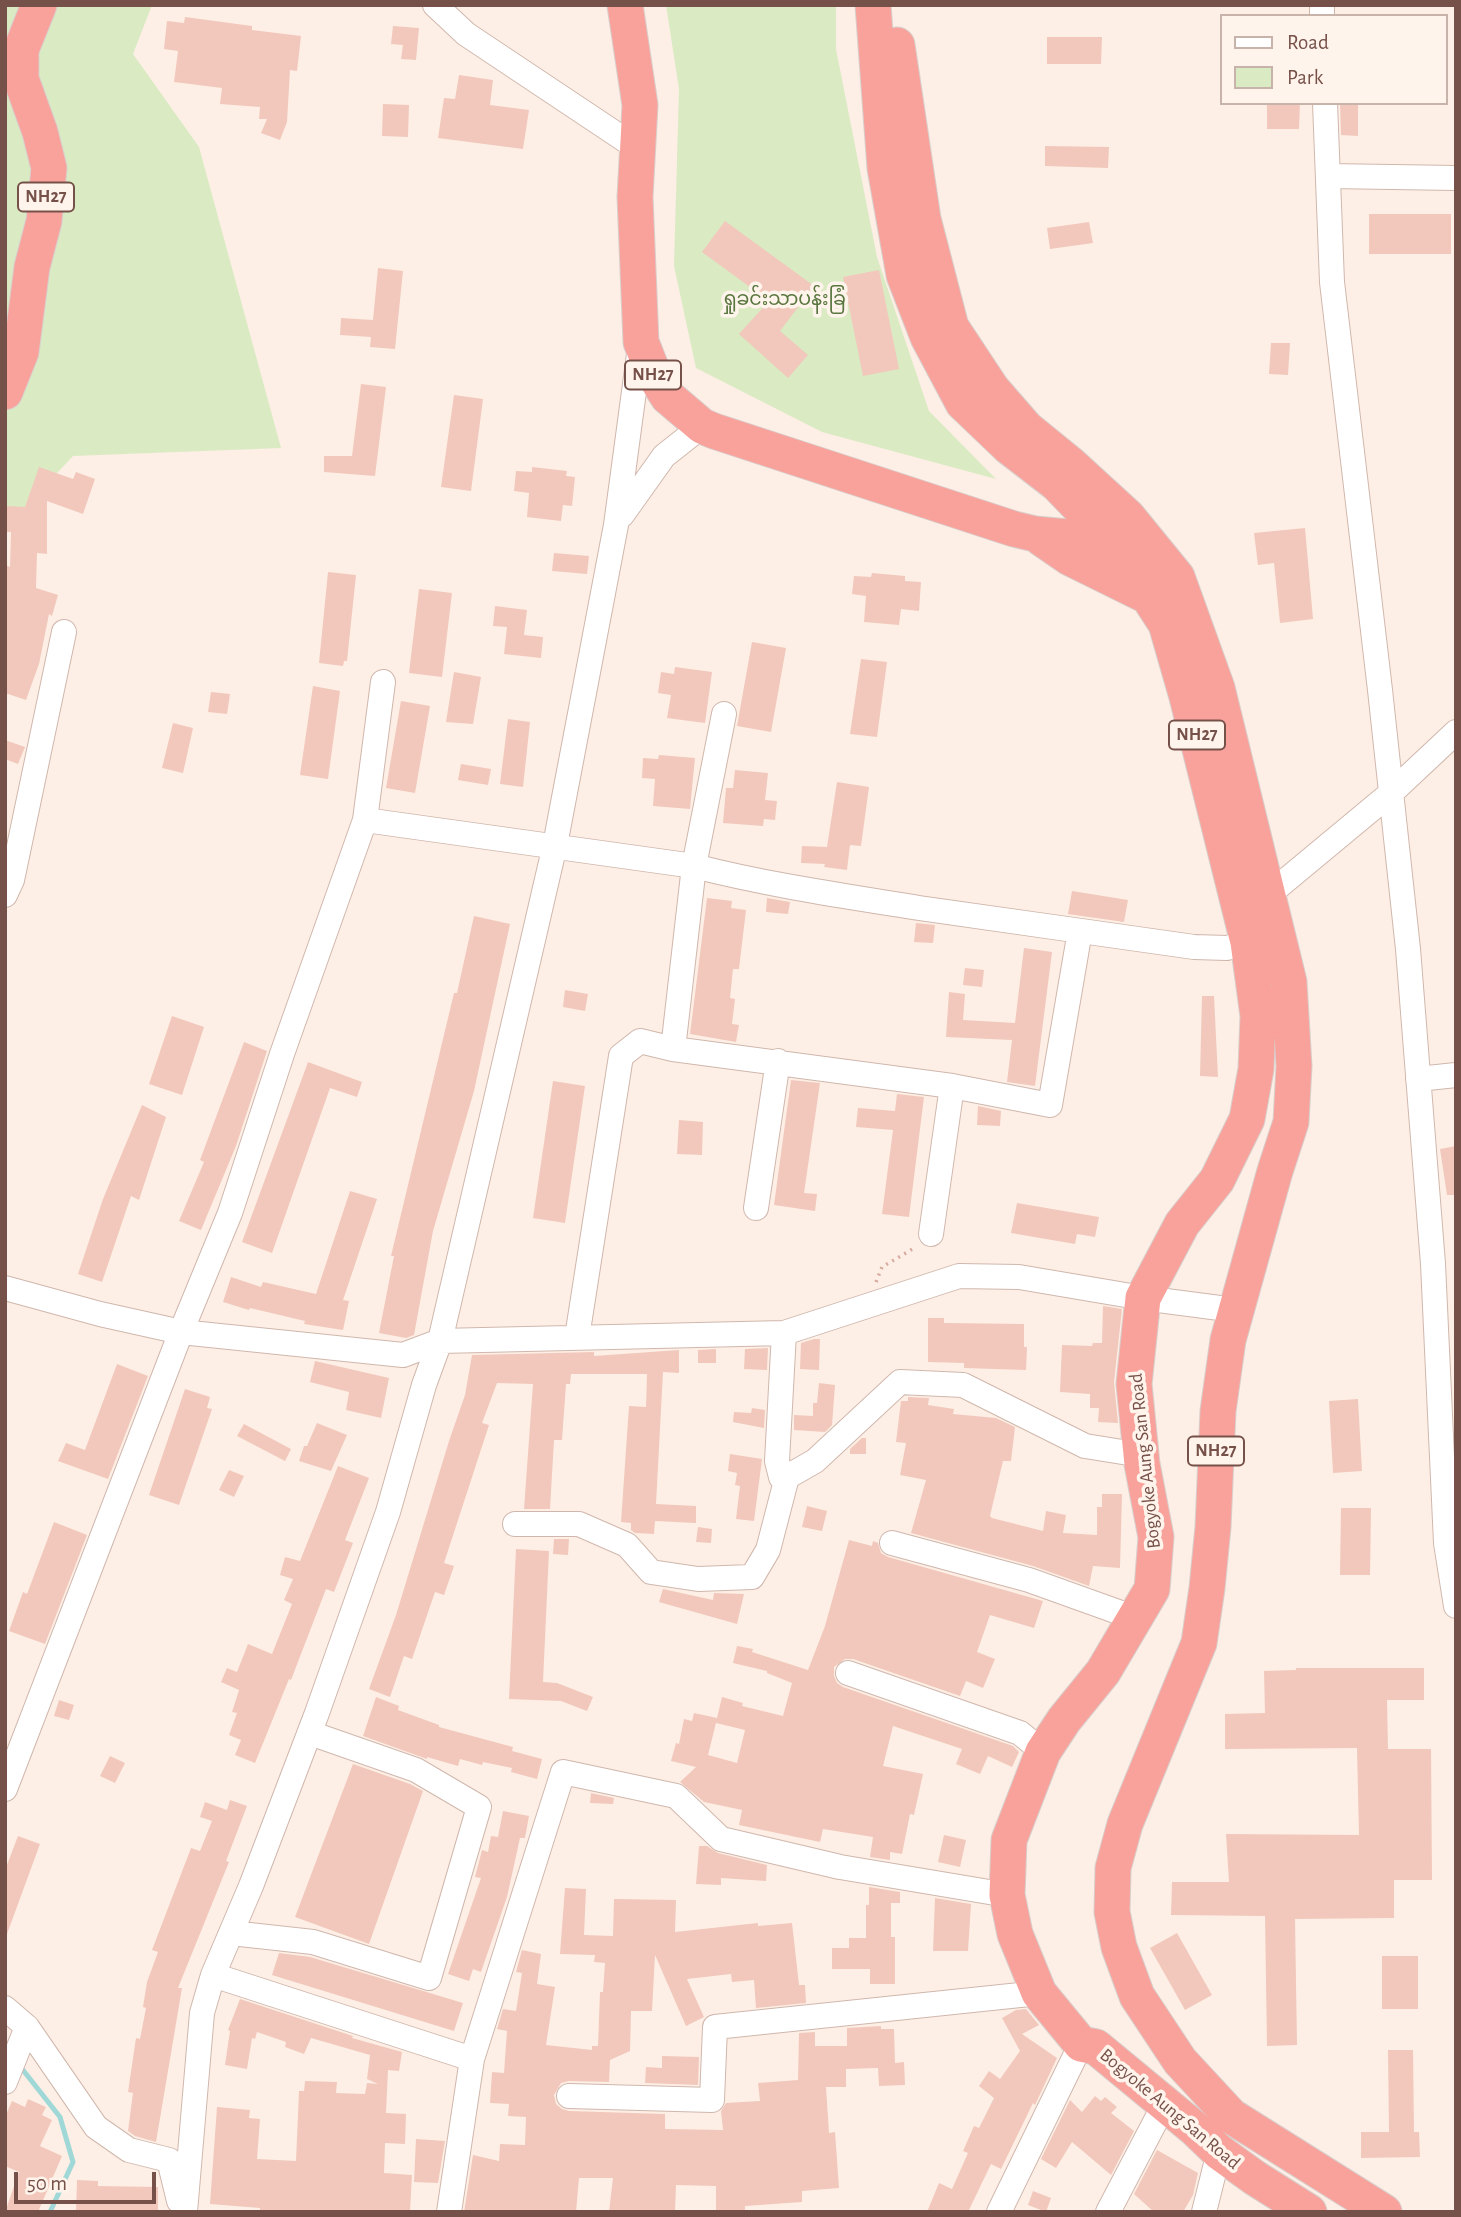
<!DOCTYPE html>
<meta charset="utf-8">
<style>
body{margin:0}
#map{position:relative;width:1461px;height:2217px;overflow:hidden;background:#fdefe5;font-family:"Alegreya Sans",sans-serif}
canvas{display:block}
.frame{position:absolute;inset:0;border:7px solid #765149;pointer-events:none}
.legend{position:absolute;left:1220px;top:14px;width:228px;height:91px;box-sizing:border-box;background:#fff4eb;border:2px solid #c8b3aa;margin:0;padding:9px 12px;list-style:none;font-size:21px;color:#765149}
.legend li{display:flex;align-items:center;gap:14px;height:35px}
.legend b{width:35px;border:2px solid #c8b3aa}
.scale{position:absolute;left:14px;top:2172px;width:142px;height:32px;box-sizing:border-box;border:4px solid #765149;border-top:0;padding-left:9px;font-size:21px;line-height:24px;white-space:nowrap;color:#765149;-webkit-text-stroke:5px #fff4eb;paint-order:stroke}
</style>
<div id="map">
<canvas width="1461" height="2217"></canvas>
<div class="frame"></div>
<ul class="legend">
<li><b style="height:9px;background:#fff"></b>Road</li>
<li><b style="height:19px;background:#daeac3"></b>Park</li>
</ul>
<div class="scale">50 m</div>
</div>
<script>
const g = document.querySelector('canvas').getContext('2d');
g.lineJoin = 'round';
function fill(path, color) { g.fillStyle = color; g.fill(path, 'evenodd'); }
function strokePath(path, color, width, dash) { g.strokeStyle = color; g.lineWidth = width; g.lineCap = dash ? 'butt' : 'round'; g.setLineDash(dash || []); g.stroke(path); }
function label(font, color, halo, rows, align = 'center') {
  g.font = font + ' "Alegreya Sans","Noto Sans Myanmar",sans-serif'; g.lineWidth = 7; g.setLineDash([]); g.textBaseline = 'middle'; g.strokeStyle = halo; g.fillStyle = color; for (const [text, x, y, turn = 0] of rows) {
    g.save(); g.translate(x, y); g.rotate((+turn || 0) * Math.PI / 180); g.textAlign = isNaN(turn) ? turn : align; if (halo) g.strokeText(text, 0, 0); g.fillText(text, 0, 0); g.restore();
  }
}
fill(new Path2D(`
 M5,5H152L133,54L199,147L281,448L73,456L5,529Z
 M666,5H836V49L877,257L929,411L996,479L822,432L696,368L674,266L679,89Z`), '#daeac3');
strokePath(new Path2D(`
 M19,2065L60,2117L73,2162L50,2212`), '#9fd8d7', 5);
fill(new Path2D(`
 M185,17L252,26V30L301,36L297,71L290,70L287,122L280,140L261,133L267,119H259L260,107L220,104L222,88L174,82L178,51L164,49L167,21L184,23Z
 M393,26L419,28L416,60L401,59L403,45L391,44Z
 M1047,37H1102L1101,64H1047Z
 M459,75L493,80L490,105L529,110L523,149L438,138L444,98L455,99Z
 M1267,103H1300L1299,129H1267Z
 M1340,103H1358V136L1341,135Z
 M383,104L409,105L408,137L382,136Z
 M1045,146L1109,147L1108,168L1045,166Z
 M1369,214H1451V254H1369Z
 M725,221L814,286L780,331L808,355L788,378L739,334L769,301L702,252Z
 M1089,222L1093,243L1050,249L1047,228Z
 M378,268L403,271L395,349L370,347L371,337L340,335L341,318L373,320Z
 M879,270L899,369L863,376L843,277Z
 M1271,343H1290L1288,375L1269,374Z
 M361,384L386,387L375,476L324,472V456H352Z
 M454,395L483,399L471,491L441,487Z
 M39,467L73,479L76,472L95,479L83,514L47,501V554L37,553L36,588L58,595L52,616L49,614L39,664L26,700L5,693V565L10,567L11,532H5V506L25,507Z
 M532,467L567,471L566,476L575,477L572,506L563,505L561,521L527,517L529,493L514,491L516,471L532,472Z
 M1305,528L1313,619L1280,623L1274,563L1258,565L1254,533Z
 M554,553L589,556L587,574L552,571Z
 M328,572L356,575L347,661H344L343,666L319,663Z
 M872,573L905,576V581L921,582L919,611L901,609L899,625L864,622L866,596L852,594L854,576L871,577Z
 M419,589L452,593L442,677L409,673Z
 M495,606L527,610L524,635L543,637L541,658L504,654L507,627L493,626Z
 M752,642L786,648L771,732L737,726Z
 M861,659L887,662L877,737L850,734Z
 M675,667L712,672L705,723L667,718L671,695L658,693L661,672L674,674Z
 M454,672L481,677L473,724L446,722Z
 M313,686L340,691L328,779L300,775Z
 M211,692L230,694L227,714L208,712Z
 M401,701L430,706L415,793L386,788Z
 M508,719L530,722L523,787L500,784Z
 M173,723L193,728L183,773L162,768Z
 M5,740L25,747L18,764L5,759Z
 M659,755L695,758L690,809L653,806L655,779L642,778L643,758L658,759Z
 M461,764L491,769L488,785L458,780Z
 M735,770L768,773L765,800L777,801L775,820L764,819L763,826L723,823L726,788H733Z
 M837,782L869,787L861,846L850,845L847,870L824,867L825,864L801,863L802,846L827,847Z
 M1072,891L1128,900L1124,922L1068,914Z
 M707,898L732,901L731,908L746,910L739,969H733L730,998L735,999L732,1024L739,1025L736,1042L690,1034Z
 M767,898L790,902L788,914L766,912Z
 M474,916L510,924L474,1091L433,1231L414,1335L406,1338L379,1333L394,1256H391L454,993H457Z
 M916,923L935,925L933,943L914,942Z
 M1024,948L1052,952L1035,1086L1007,1082L1012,1040L946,1037L949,992L965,994L963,1020L1015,1023Z
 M965,968L984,970L982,987L963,985Z
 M565,990L588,994L585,1011L563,1007Z
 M1202,996H1214L1218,1077L1200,1076Z
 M172,1016L204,1027L182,1095L149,1084Z
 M244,1042L267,1051L236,1146L201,1230L179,1221L204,1162L200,1160Z
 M308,1062L362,1082L357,1097L330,1088L272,1253L242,1242Z
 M791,1080L820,1083L804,1193L817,1194L815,1211L774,1205Z
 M553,1081L585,1086L565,1223L533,1218Z
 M897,1094L924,1097L909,1217L882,1214L893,1130L856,1127L858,1108L895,1111Z
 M142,1105L166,1117L139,1200L131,1196L102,1282L78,1274L103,1199Z
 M978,1106L1001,1111L1000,1126L977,1125Z
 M679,1120L703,1122L702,1155L677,1154Z
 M1456,1146V1195H1447L1440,1149Z
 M350,1191L377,1199L343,1300L349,1301L343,1330L304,1324L305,1321L250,1308L249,1310L223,1302L231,1277L261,1287L263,1282L316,1294Z
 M1017,1203L1099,1217L1095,1237L1077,1234L1075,1244L1011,1233Z
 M1103,1306L1122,1309L1114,1382L1118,1423L1098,1422L1099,1408H1090V1394L1060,1392L1062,1345L1092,1346L1093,1343H1102Z
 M928,1318H944V1323L1024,1324V1347H1027L1026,1370L964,1368V1363L928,1362Z
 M814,1339H820L819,1370L800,1369L801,1343Z
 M768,1348L767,1370L744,1369L745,1349Z
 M716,1349V1363H698V1350Z
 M679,1350V1373L663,1372L656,1504L696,1506V1523L655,1521L654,1534L635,1533L631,1530V1523L621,1522L629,1406L646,1407L647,1374H571L570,1384H566L562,1440H554L550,1509H524L533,1384L497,1383L482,1423L489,1425L444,1563L454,1566L444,1595L435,1592L412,1659L404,1656L390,1697L369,1689L396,1615L449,1441L465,1395L472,1355L594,1352V1356Z
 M315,1361L389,1378L381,1418L346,1410L349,1392L310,1382Z
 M117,1364L148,1376L108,1479L58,1461L66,1443L85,1450Z
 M819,1383L835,1385L832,1425L825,1432L794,1430V1415L813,1416V1403H817Z
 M185,1389L210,1397L207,1408L212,1409L179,1505L149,1495Z
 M908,1397L929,1398L928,1405L954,1409L953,1414L996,1418L1015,1427L1011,1461H1003L990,1516L992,1518L1043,1531L1046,1511L1066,1515L1063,1533L1097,1535V1507H1102V1494H1122L1120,1568L1093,1566L1089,1586L1033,1566L911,1533L926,1480L900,1475L906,1443L896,1442L901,1401H908Z
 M1358,1399L1362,1471L1333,1473L1329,1401Z
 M752,1408L765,1410L764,1428L733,1422L734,1412L751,1413Z
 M317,1423L347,1435L331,1471L299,1461L304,1446H307Z
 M244,1424L291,1449L285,1461L237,1436Z
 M862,1438H866V1454H850V1449Z
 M730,1454L762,1459L754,1521L736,1519L740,1486L735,1485L737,1473L728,1471Z
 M338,1466L369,1478L345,1540L353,1543L334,1592L326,1589L291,1680L289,1679L255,1763L235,1755L241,1740L229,1735L237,1713L232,1712L239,1690L221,1682L227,1668L237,1672L248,1644L272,1654L292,1604L284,1600L293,1579L280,1575L285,1557L300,1561Z
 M229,1470L244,1476L234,1497L219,1490Z
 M807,1506L827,1511L822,1531L802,1527Z
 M1341,1508H1371L1370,1575H1340Z
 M54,1522L87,1535L45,1644L9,1631L23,1592L27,1594Z
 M698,1527L712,1529L711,1543L696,1542Z
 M554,1539H569L568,1555L553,1554Z
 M849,1540L872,1546L873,1541L878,1543L881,1553L888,1557L1043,1601L1034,1628L990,1615L977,1652L995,1659L983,1688L966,1681L960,1696L853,1659H845L834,1667V1676L837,1683L843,1687L1013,1746L1019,1752L1012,1767L988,1756L980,1774L956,1764L962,1749L893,1726L883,1766L923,1774L914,1815L910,1814L902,1854L890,1852V1860L870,1857L873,1837L823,1829L820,1842L739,1825L742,1810L704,1802L680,1782L696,1767L671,1761L676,1743L679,1744L684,1719L692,1721L694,1713L717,1718L722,1697L743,1703L742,1706L783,1716L792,1683L767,1673V1671L733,1663L737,1646L753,1649L752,1652L808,1670L825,1626ZM716,1723L745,1730L737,1763L708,1755Z
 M516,1549L549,1551L543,1682L557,1683L593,1697L587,1711L561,1701L509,1699Z
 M663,1589L713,1600L714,1593L744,1594L737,1624L659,1602Z
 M1296,1668H1424V1700H1387L1388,1749H1431L1432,1880H1394V1918L1295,1919L1297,2045L1267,2046L1265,1916L1171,1915L1172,1882H1229L1226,1834L1359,1835L1357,1748L1225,1749V1714L1265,1713L1264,1671L1296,1670Z
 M376,1697L399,1706L398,1710L439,1725V1727L513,1747L512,1751L542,1759L537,1779L511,1772L512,1768L483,1762L482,1765L460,1759L458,1766L427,1757V1759L363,1736Z
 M59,1700L74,1705L69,1720L54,1716Z
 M110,1756L125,1763L115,1783L100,1776Z
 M353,1764L410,1784L423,1791L369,1944L295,1917Z
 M591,1793L614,1798L613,1804L590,1803Z
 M230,1800L247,1806L226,1861L229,1862L178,1988H182L156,2142L135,2136L128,2131L133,2093L128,2092L136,2038L140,2039L146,2008L143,2007L147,1982L158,1952L152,1950L191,1848L200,1851L212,1821L200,1817L205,1802L227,1810Z
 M503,1811L529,1816L525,1838H520L507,1897L481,1972L473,1969L469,1981L448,1974L481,1878L475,1877L482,1850L488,1852L491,1836L498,1837Z
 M944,1835L966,1840L960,1867L938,1862Z
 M18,1836L40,1844L7,1934L5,1870Z
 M699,1846H707L718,1853L767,1865L766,1881L721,1878V1885L696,1884Z
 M869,1887L900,1892V1903H891V1937H895V1984H870V1969H832V1948H849V1938H866V1905H869Z
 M565,1888L586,1889L584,1935L613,1936L614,1899L676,1900L675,1932L758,1923V1926L792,1923L799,1985H805L806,2003L756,2008L754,1980L732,1982L731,1974L687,1979L704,2017L686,2026L655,1955L652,2011H631L630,2051L610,2060L609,2082L569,2081L561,2083L554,2095L556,2104L562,2109L569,2111L665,2114V2129L723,2130L721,2111L726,2103L760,2101L758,2083L798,2080L799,2033L815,2032V2046H847V2028L881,2026V2029H894L895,2063L904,2062L905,2085L879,2086L878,2068L846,2069V2087H826L829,2133L835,2132L839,2188L802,2191V2202L745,2206V2212H716V2186L676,2185L675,2212H609L613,2178H579L576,2212H464L473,2155L499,2161L500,2144L525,2145L526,2117L508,2116L509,2104L490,2103L492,2072L504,2073L507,2031L497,2029L498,2026L503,2009L516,2011L522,1973L516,1972L522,1950L541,1954L537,1984L555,1987L546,2045L592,2050V2046H598L600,1992H603L605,1963L594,1962L595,1955L560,1954Z
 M935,1898L971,1904L968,1951H933Z
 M1177,1933L1212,1995L1185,2010L1150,1948Z
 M279,1953L310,1957L463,2003L454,2031L272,1975Z
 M1382,1956H1418V2009H1382Z
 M240,1999L353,2036L352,2038L402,2052L399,2071L388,2070L386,2113L406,2114L405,2144L385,2143L384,2173L412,2175L410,2211L260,2210V2208L210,2204L217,2107L250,2110L249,2118L260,2119L257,2159L296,2161L299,2091H304L305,2081L337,2082L336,2093L365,2094L367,2083L378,2084L367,2079L370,2055L311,2038L304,2054L285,2047L286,2042L257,2032L255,2039L252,2038L247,2069L225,2065L230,2031L228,2030Z
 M1026,2009L1039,2025L1022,2034L1057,2058L1035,2105L1033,2103L1001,2169L991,2164L968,2212H927L939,2183L952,2189L968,2153L963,2151L974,2126L979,2128L994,2098L979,2086L989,2071L1000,2079L1020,2051L1002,2018L1016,2010Z
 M1388,2050H1413L1414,2132H1419L1420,2157L1361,2158V2132H1389Z
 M662,2056L699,2057L698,2085L645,2083L646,2067L662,2068Z
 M1095,2096L1101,2101L1105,2097L1117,2107L1111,2113L1134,2131L1111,2175L1072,2142L1056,2168L1041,2159L1070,2100L1082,2112Z
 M28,2099L46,2107L42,2115L52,2120L40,2146L62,2156L38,2212H5L19,2172L5,2166V2117L12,2101L25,2107Z
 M416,2139L445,2141L438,2183L414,2182Z
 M1157,2150L1198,2173L1193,2195L1183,2212H1154L1134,2194Z
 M77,2180L98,2181V2186L158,2187V2212H76Z
 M1033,2191L1051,2198L1046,2212L1028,2205Z`), '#f2c8bc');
const minor = new Path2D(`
 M435,5L466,34L637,148
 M1322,8V16
 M1325,103L1332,282L1380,690L1408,949L1433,1264L1446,1543L1456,1606
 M1328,176L1456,178
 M622,515L664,456L702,426
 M365,820L694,866C768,885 844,896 919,908C1011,921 1102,934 1194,947L1227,948L1248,942L1267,896L1391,793L1456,732
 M5,895L12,880L64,632
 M673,1049L952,1086L1050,1105L1080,931
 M1418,1079L1456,1075
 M756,1208L778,1061
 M931,1234L952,1086
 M5,1288L100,1314L181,1332L403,1355L440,1341L784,1333L959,1276L1019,1277L1143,1298L1235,1310
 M577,1337L621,1056L640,1041L673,1049L694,866L724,714
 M781,1477L777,1461L784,1333
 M515,1524H579L627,1545L651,1572L698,1579L752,1577L768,1550L787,1477L815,1461L900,1382L963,1385L1085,1446L1141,1455
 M892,1543L1029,1580L1135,1618
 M848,1673L1020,1733L1043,1752
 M5,1789L181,1332L230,1213L282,1054L365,820L383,682
 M231,1933L313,1942L429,1978L479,1807L416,1770L310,1733
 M213,1975L472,2059
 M5,2008L27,2027L96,2127L129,2150L169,2160L179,2201
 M5,2082L27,2027
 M569,2096L712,2100L715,2027L1039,1993
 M185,2212L202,2013L213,1975L251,1886L317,1713L388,1512L424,1385L440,1341L555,845L616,525L640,347
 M449,2212L472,2059L563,1772L676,1796L721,1839L840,1867L1007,1895
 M999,2212L1081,2044
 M1108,2212L1164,2105
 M1204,2212L1219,2152`);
const highway = new Path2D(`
 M625,5L640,105L635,197L641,342L654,375L668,397L702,426L714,431L1014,529L1035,534L1112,541L1118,540
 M873,5L885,168L904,275L928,337L963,403L1009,447L1057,484L1112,541L1166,624L1187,697L1248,942L1258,1016L1256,1069L1247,1119L1217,1180L1182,1224L1143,1298L1134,1384L1142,1464L1156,1537L1152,1589L1103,1672L1064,1720L1043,1752L1009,1840L1007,1895L1015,1934L1039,1993L1081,2044L1096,2047L1194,2128L1219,2152L1255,2178L1309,2212
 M897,45L923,219L951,327L992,389L1026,428L1069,463L1128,517L1177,577L1217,688L1289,982L1294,1066L1291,1122L1275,1171L1228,1340L1218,1411L1213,1527L1207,1588L1199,1643L1125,1824L1113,1868L1112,1912L1119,1947L1137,1996L1180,2061L1231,2116L1384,2212
 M5,392L21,352L32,267L44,221L49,168L40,132L21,79V50L39,5
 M1041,538L1070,558L1151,598`);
strokePath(minor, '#d0b7ad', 26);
strokePath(highway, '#d9cecc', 37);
strokePath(new Path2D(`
 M876,1282L882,1267L916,1247`), '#d7ab9f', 3.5, [2, 5]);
strokePath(minor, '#fff', 24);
strokePath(highway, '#f8a29b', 35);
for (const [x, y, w] of [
 [46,197,56],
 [653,375,56],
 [1197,735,56],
 [1216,1451,56]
]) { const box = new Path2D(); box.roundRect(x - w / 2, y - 14.5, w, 29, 5); g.fillStyle = '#fff4eb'; g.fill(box); strokePath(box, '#765149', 2); }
label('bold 18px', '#765149', null, [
 ["NH27",46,197],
 ["NH27",653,375],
 ["NH27",1197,735],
 ["NH27",1216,1451]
]);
label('19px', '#58763e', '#fff4eb', [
 ["ရှုခင်းသာပန်းခြံ",784,299]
]);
label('19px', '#765149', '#fff4eb', [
 ["Bogyoke Aung San Road",1145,1461,-96],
 ["Bogyoke Aung San Road",1170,2109,40]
]);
</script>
